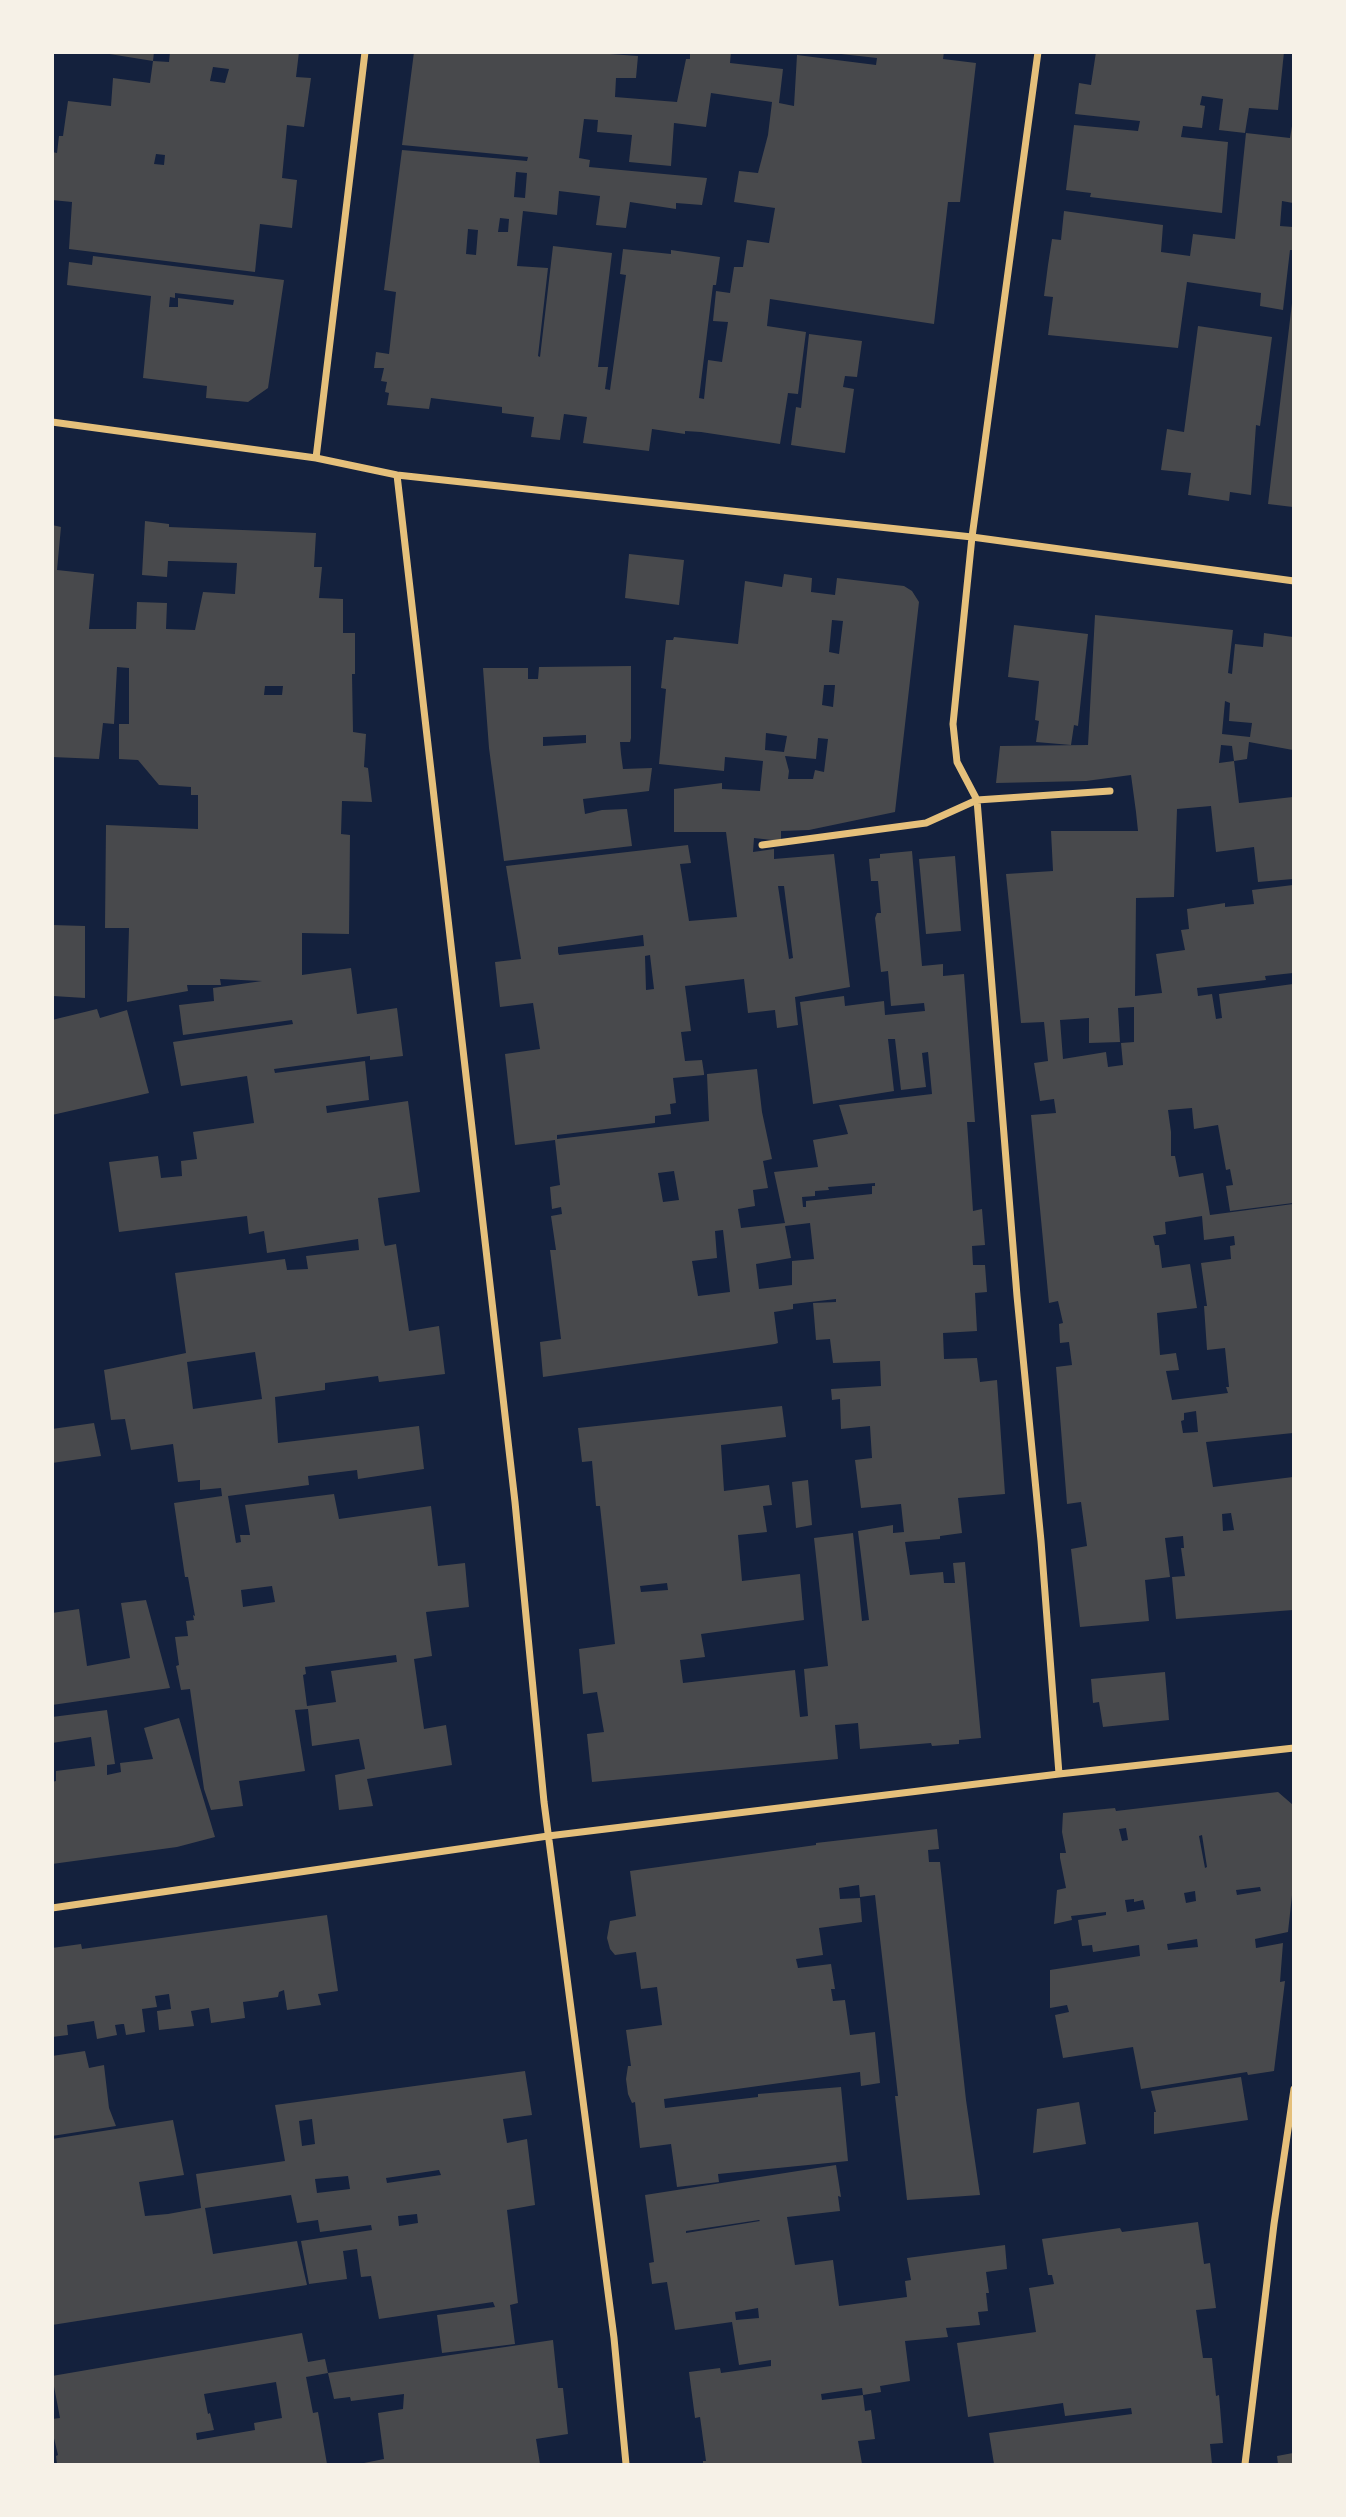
<!DOCTYPE html>
<style>
body{margin:0}
#map{position:relative;width:1346px;height:2517px;overflow:hidden;background:#14213d;font-family:"PT Sans Narrow",sans-serif}
canvas{display:block}
.frame{position:absolute;inset:0;border:54px solid #f6f1e7;pointer-events:none}
</style>
<div id="map">
<canvas width="1346" height="2517"></canvas>
<div class="frame"></div>
</div>
<script>
const g = document.querySelector('canvas').getContext('2d');
g.lineJoin = 'round';
function fill(path, color) { g.fillStyle = color; g.fill(path, 'evenodd'); }
function strokePath(path, color, width, dash) { g.strokeStyle = color; g.lineWidth = width; g.lineCap = dash ? 'butt' : 'round'; g.setLineDash(dash || []); g.stroke(path); }
fill(new Path2D(`
 M97,52H154L153,61Z
 M170,52H299L296,77L311,78L304,127L287,125L282,178L297,180L292,228L260,224L255,272L69,249L72,202L52,200V152L57,153L59,136H63L68,101L111,106L113,78L150,83L153,61L169,62ZM213,67L229,69L225,83L210,81ZM156,154L165,155L164,165L154,164Z
 M414,52H582L638,56L636,78H616L615,97L677,102L686,59H690V52H731L730,63L783,69L779,103L794,106L797,55L876,65L877,58L841,54V52H944L943,59L976,63L960,202H948L934,324L770,299L767,326L806,332L798,394L788,393L780,444L701,432L685,431V434L652,429L649,451L583,443L587,417L564,414L560,440L531,437L534,417L502,413V407L431,398L429,409L387,405L389,393L385,392L387,382L381,381L384,368H374L376,352L389,354L396,292L384,290L402,150L527,161L528,157L402,145ZM711,93L772,102L768,135L758,173L739,171L734,202L775,208L769,243L747,240L743,267H734L730,293L716,291L713,321L728,322L722,362L708,360L704,399L699,398L713,285H716L720,257L671,250V254L623,249L620,274L626,275L610,390L605,389L608,367H598L612,253L553,246L540,357L538,356L548,268L517,266L523,211L557,215L559,191L600,196L596,225L626,228L630,202L676,209V203L702,205L707,178L589,167L590,160L579,158L584,119L598,120L597,132L632,135L629,162L671,166L674,123L706,127ZM516,172L527,173L525,198L514,197ZM500,218L509,219L508,232H498ZM468,229L478,230L476,255L466,254Z
 M1096,52H1284L1278,110L1249,108L1245,133L1219,130L1223,99L1202,96L1200,105L1205,106L1202,128L1183,126L1181,137L1228,142L1222,213L1090,197L1091,193L1066,190L1074,125L1138,131L1140,121L1075,114L1079,83L1091,85Z
 M1292,126L1293,203L1282,201L1280,226L1293,227V250H1290L1283,310L1260,306L1261,293L1187,282L1178,348L1048,335L1053,297L1044,296L1048,265L1052,239L1061,240L1064,211L1163,225L1161,252L1190,256L1193,234L1235,239L1246,133L1290,138Z
 M93,256L284,280L268,388L248,402L206,398L207,386L143,378L151,296L67,285L69,262L92,265ZM175,293L234,300L233,305L178,298V307H169L170,297L175,298Z
 M1292,303H1293V507L1268,504Z
 M1198,326L1272,337L1260,426L1256,425L1251,495L1230,492L1229,501L1188,495L1191,473L1161,470L1167,429L1184,432Z
 M809,334L862,341L857,377L845,376L843,387L854,389L845,453L791,445L796,407L801,408Z
 M145,521L169,524V527L316,533L314,567H322L319,598L343,599V633H355V674H352L353,732L366,734L364,767L368,768L372,802L342,801L341,834L350,835L349,934L302,933V975L351,968L357,1014L397,1008L403,1056L370,1060V1056L274,1069L275,1073L365,1061L369,1100L326,1106L327,1113L408,1101L420,1192L378,1198L384,1243L385,1246L396,1244L409,1331L439,1326L445,1374L379,1382L378,1376L325,1383V1390L275,1397L278,1443L419,1426L424,1469L358,1479L357,1470L308,1476L309,1485L228,1496L236,1543L241,1542L240,1535H250L245,1505L334,1494L339,1519L431,1506L438,1566L465,1563L469,1607L426,1612L432,1656L414,1659L424,1729L446,1725L452,1765L367,1779L373,1806L339,1810L335,1775L365,1769L359,1739L312,1746L308,1709L295,1710L305,1771L239,1781L243,1806L211,1810L204,1789L190,1689L181,1690L176,1666L179,1665L175,1637L188,1636L186,1621L194,1620L193,1615L195,1616L188,1577H185L174,1503L222,1496L221,1488L200,1490V1480L178,1482L173,1444L131,1450L125,1419L111,1420L104,1370L186,1353L175,1273L285,1259L287,1270L308,1269L306,1256L359,1250L358,1239L267,1253L264,1231L249,1234L247,1216L119,1232L109,1162L158,1156L161,1178L182,1176L181,1161L197,1159L193,1132L254,1123L247,1076L181,1086L173,1042L293,1024L292,1020L183,1035L179,1005L214,1001L213,988L262,981L220,979L221,985H187L188,991L127,1002L129,928H105L106,825L198,829V795H191V787L159,785L138,760L119,759V724H129V668L117,667L114,724L103,723L99,759L52,757V525L61,527L57,570L94,574L89,629H136L137,602L167,603L166,629L195,630L203,592L235,594L237,563L170,561H168L167,577L142,575ZM265,686H283L282,695H264ZM255,1352L262,1399L193,1409L187,1362ZM272,1586L275,1602L243,1607L241,1590ZM396,1655L397,1662L331,1671L336,1702L307,1706L303,1675L306,1674L305,1667Z
 M629,554L684,560L679,605L625,598Z
 M784,574L812,578L811,592L835,595L837,578L904,586L912,591L919,602L895,812L809,830L781,831V841L754,838L753,852L774,849V859L834,854L850,987L795,997L798,1025L777,1028L775,1010L748,1013L744,979L685,986L691,1031L681,1032L685,1061L702,1060L704,1073V1075L673,1078L676,1103L670,1104L671,1114L655,1116V1123L557,1135V1139L709,1121L707,1074L757,1069L762,1112L772,1159L763,1161L768,1188L753,1190L755,1206L738,1209L741,1228L785,1223L774,1172L818,1167L813,1140L848,1134L839,1105L932,1094L928,1052L922,1053L926,1087L901,1090L895,1039H888L894,1091L813,1104L800,1002L844,996L845,1006L884,1001L885,1015L925,1011L924,1003L891,1006L888,971L881,972L875,918L877,913H881L878,881H871L869,859L880,858V854L912,851L922,966L943,964V976L964,974L975,1122H967L973,1211L982,1209L985,1245L972,1246L973,1265H985L987,1292L975,1293L977,1331L943,1333L944,1359L977,1358L980,1382L997,1380L1005,1494L958,1498L962,1533L940,1536V1539L905,1542L910,1575L943,1572L944,1583H955L953,1563L965,1562L981,1738L959,1740V1744L932,1746L931,1743L860,1749L858,1723L835,1725L838,1759L592,1782L587,1734L604,1732L597,1692L583,1694L579,1649L615,1644L600,1506H596L592,1461L582,1462L578,1428L782,1406L786,1437L721,1445L724,1491L769,1485L772,1505L763,1506L767,1532L738,1535L742,1581L800,1574L804,1620L701,1634L705,1657L680,1660L683,1683L795,1670L800,1717L808,1716L804,1669L828,1666L814,1538L853,1533L862,1621L869,1620L858,1531L893,1525V1533L904,1532L901,1504L861,1508L855,1460L872,1458L870,1426L841,1429L840,1399L832,1400L831,1389L881,1386L880,1361L833,1363L830,1339L816,1340L813,1303L836,1302V1299L793,1304V1309L774,1312L778,1343L775,1344L543,1377L540,1342L561,1339L550,1250H556L551,1216L562,1214L561,1207L552,1209L550,1187L560,1185L555,1140L515,1145L505,1054L540,1049L533,1003L500,1007L495,962L521,959L506,866L688,845L691,863L680,864L689,921L737,917L726,832H674V789L722,783V789L760,791L763,761L725,757L724,771L659,764L666,689L661,688L666,640H673L674,637L738,644L745,581L782,587ZM832,620L843,621L839,654L829,652ZM824,685H835L833,707L822,705ZM766,733L787,736L784,752L765,750ZM818,738L828,739L824,772L815,770L813,779H788L789,771L785,756L816,759ZM778,886H784L793,958L789,959ZM643,935L644,946L559,955L558,952V947ZM650,955L654,989L646,990L645,956ZM674,1171L679,1200L663,1202L658,1173ZM875,1183V1186H872V1194L806,1201V1207H803L802,1197L815,1196V1191L829,1190L828,1187ZM810,1223L814,1259L792,1261V1285L759,1289L756,1264L791,1258L785,1226ZM723,1230L730,1292L698,1296L692,1261L717,1258L715,1231ZM667,1583L668,1590L641,1592L640,1586Z
 M1095,615L1233,630L1228,673L1232,674L1235,644L1263,647L1264,633L1293,637V750L1249,742L1247,759L1234,761L1239,803L1293,797V879L1258,882L1254,847L1216,852L1211,806L1177,809L1174,897L1136,898L1135,996L1162,993L1156,954L1185,950L1181,930L1189,929L1187,909L1225,903V907L1254,904L1252,890L1293,885V973L1265,976L1266,980L1197,988L1198,996L1212,994L1216,1019L1222,1018L1219,994L1293,984V1203L1230,1211L1226,1186L1233,1185L1230,1169L1226,1170L1218,1125L1194,1129L1192,1108L1168,1110L1171,1132V1156H1175L1179,1177L1203,1173L1210,1215L1293,1204V1433L1206,1442L1213,1487L1293,1477V1610L1176,1619L1172,1577L1185,1576L1181,1548H1184L1183,1536L1165,1538L1170,1577L1145,1580L1149,1621L1080,1627L1071,1549L1087,1546L1081,1502L1067,1504L1056,1367L1072,1365L1069,1342L1060,1343L1059,1324L1063,1323L1058,1301L1049,1303L1031,1115L1056,1113L1054,1099L1040,1101L1034,1063L1048,1061L1044,1022L1021,1023L1006,874L1053,871L1051,831H1138L1136,812L1131,775L1086,781L996,783L1000,746L1088,745ZM1225,701L1230,703L1229,721L1252,723L1250,737L1222,734ZM1221,745L1232,746L1234,761L1219,763ZM1134,1007V1042L1121,1043L1123,1065L1108,1067L1106,1052L1063,1059L1060,1020L1089,1018V1043L1120,1042L1118,1008ZM1202,1216L1204,1240L1234,1236L1235,1245L1230,1246L1231,1259L1201,1263L1207,1306H1204L1207,1350L1225,1348L1229,1387H1226L1228,1393L1172,1400L1166,1371L1179,1370L1176,1353L1160,1355L1157,1313L1197,1308L1190,1264L1162,1268L1159,1245H1155L1153,1236L1166,1234L1165,1222ZM1196,1411L1198,1432L1183,1433L1181,1421L1184,1420V1413ZM1231,1513L1234,1530L1223,1531L1222,1514Z
 M1014,625L1088,634L1078,726L1074,725L1071,745L1036,742L1039,721L1035,720L1039,681L1008,677Z
 M631,666V738L630,742H620L621,754L623,769L652,768L649,791L583,799L585,814L602,810L627,809L632,846L504,861L489,748L483,668H528V679H538L539,667ZM586,735V743L543,746V737Z
 M955,856L961,931L926,934L919,859Z
 M52,925L85,926V998L53,996Z
 M97,1009L100,1018L127,1010L149,1093L52,1115V1020Z
 M94,1423L101,1456L52,1463V1429Z
 M808,1480L812,1525L796,1528L792,1482Z
 M146,1600L170,1688L52,1705V1613L79,1609L87,1666L130,1658L121,1603Z
 M1165,1672L1169,1720L1103,1727L1099,1702L1093,1703L1091,1679Z
 M107,1710L115,1764L107,1765V1775L121,1772L120,1763L153,1759L144,1728L179,1718L215,1837L177,1847L52,1864V1782L56,1781V1771L95,1766L91,1737L52,1743V1717Z
 M1278,1792L1293,1805V1886L1288,1932L1255,1939L1256,1948L1283,1943L1280,1982L1285,1981L1274,2071L1248,2075L1247,2072L1141,2089L1133,2047L1063,2058L1055,2015L1069,2012L1067,2005L1050,2008V1970L1140,1956L1139,1945L1093,1952L1092,1945L1082,1946L1078,1920L1106,1915V1912L1071,1916L1072,1920L1054,1924L1057,1890L1066,1888L1060,1858V1853H1066L1062,1832L1063,1813L1115,1808L1116,1811ZM1126,1828L1128,1840L1122,1841L1119,1829ZM1202,1835L1207,1867L1205,1868L1199,1836ZM1260,1887L1261,1891L1237,1895L1236,1890ZM1195,1891L1196,1901L1186,1903L1184,1893ZM1134,1899V1902L1143,1900L1145,1909L1127,1912L1125,1900ZM1197,1939L1198,1947L1168,1950L1167,1944Z
 M937,1829L939,1849L928,1850L929,1862H940L966,2100L980,2195L907,2200L895,2096H898L875,1895L860,1897L859,1885L839,1888L840,1899L860,1898L862,1922L819,1928L823,1955L796,1959L798,1968L831,1964L835,1989H831L833,2001L845,2000L850,2035L875,2032L880,2083L861,2086L860,2072L664,2099L665,2108L758,2097V2094L841,2087L848,2161L718,2174L719,2182L677,2187L671,2144L640,2148L635,2102L632,2103L628,2094L626,2079L628,2066H631L626,2030L662,2025L657,1987L641,1989L636,1952L615,1955L610,1949L607,1938L610,1921L636,1916L630,1871L816,1845V1843Z
 M327,1915L338,1991L318,1994L321,2005L287,2010L284,1990L279,1992L278,1997L243,2002L245,2018L211,2023L209,2008L191,2011L194,2026L159,2030L157,2011L171,2009L169,1994L155,1996L157,2007L142,2009L145,2032L126,2035L124,2024H122L115,2025L117,2035L97,2039L94,2021L67,2025L68,2035L52,2037V1948L81,1944L82,1949Z
 M85,2051L89,2068L104,2065L109,2108L116,2126L52,2136V2056Z
 M525,2071L532,2115L503,2119L507,2143L527,2139L535,2205L507,2210L518,2303L510,2305L515,2344L442,2353L437,2315L495,2307L493,2302L379,2319L371,2276L361,2277L357,2249L343,2251L347,2279L309,2284L301,2241L372,2230L371,2225L320,2232L318,2220L297,2223L291,2195L205,2208L213,2254L297,2241L307,2285L52,2325V2139L173,2120L184,2175L139,2182L145,2216L168,2214L201,2208L196,2174L285,2161L275,2105ZM312,2119L315,2144L302,2146L299,2121ZM439,2170L441,2175L387,2183L386,2178ZM348,2176L350,2189L317,2193L315,2179ZM417,2214L418,2223L399,2226L398,2216Z
 M1241,2077L1248,2120L1154,2134V2112H1156L1151,2091Z
 M1079,2102L1086,2144L1033,2153L1037,2109Z
 M836,2165L841,2197L838,2196L840,2211L787,2217L795,2265L833,2260L839,2306L907,2297L905,2281L911,2280L907,2258L1005,2245L1007,2269L986,2272L989,2293H986L988,2311L978,2312L980,2325L946,2328L948,2337L905,2341L910,2381L880,2386L881,2392L863,2395L865,2411L871,2410L875,2439L858,2441L862,2464H703V2461H706L700,2417L695,2418L689,2372L720,2368L721,2373L771,2366V2360L739,2365L732,2322L675,2330L667,2282L652,2284L649,2263L654,2262L645,2195ZM759,2220L760,2221L686,2233V2231ZM758,2308L759,2318L736,2320L735,2312ZM862,2388L863,2395L822,2400L821,2394Z
 M1198,2222L1204,2264L1210,2263L1216,2308L1196,2310L1203,2358H1212L1216,2396L1219,2395L1223,2443L1210,2444L1212,2464H994L989,2433L1132,2414L1131,2408L1065,2416L1063,2403L968,2417L957,2343L1036,2332L1029,2288L1054,2284L1052,2275H1048L1042,2239L1120,2228L1122,2232Z
 M302,2333L308,2362L325,2359L328,2373L306,2377L313,2413L318,2412L327,2464H57L56,2456L58,2455L52,2430V2419L60,2418L52,2376ZM276,2382L282,2418L254,2423L255,2430L197,2440L196,2433L214,2430L210,2413L208,2414L204,2394Z
 M553,2340L558,2388H563L568,2434L536,2439L540,2464H359L384,2459L378,2413L403,2409L404,2394L351,2401L350,2397L334,2399L328,2373Z
 M1293,2453V2464H1278L1277,2456Z`), '#48494c');
strokePath(new Path2D(`
 M1038,52L972,537L953,724L957,762L977,800L1017,1296L1041,1541L1059,1774
 M52,422L316,458L397,475L972,537L1294,581
 M316,458L365,52
 M397,475L515,1502L544,1802L614,2338L626,2464
 M762,845L926,823L977,800L1110,791
 M52,1908L548,1836L1059,1774L1294,1748
 M1245,2464L1274,2224L1294,2089`), '#e5c07b', 7);
</script>
